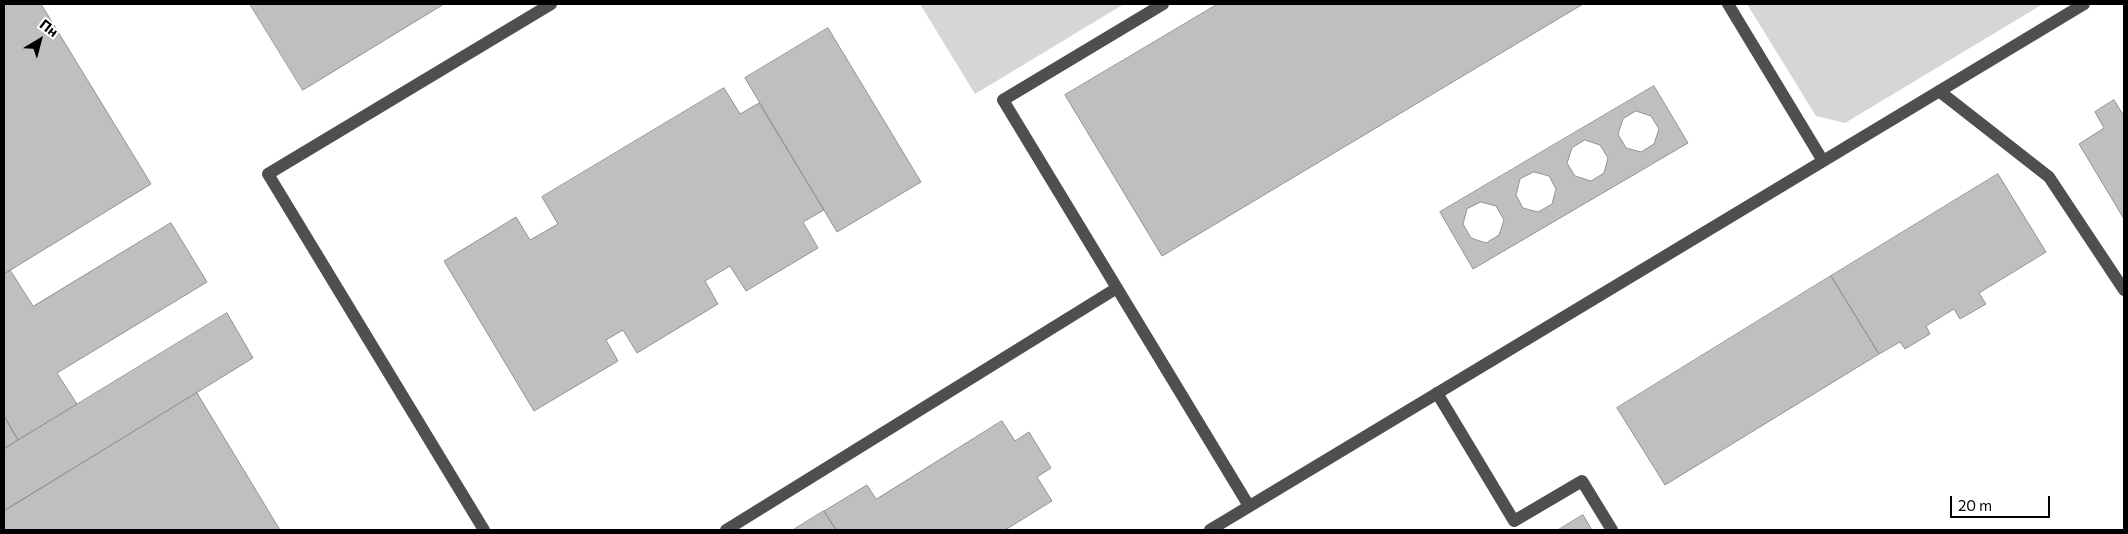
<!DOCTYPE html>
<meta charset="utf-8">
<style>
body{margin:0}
#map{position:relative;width:2128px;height:534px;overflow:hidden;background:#fff;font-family:Commissioner,sans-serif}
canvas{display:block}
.frame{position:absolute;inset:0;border:5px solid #000;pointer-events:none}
.north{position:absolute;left:15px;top:15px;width:50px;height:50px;-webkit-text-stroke:4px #fff;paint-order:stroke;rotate:37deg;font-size:14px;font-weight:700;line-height:20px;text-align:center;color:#000}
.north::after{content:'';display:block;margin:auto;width:18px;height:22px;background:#000;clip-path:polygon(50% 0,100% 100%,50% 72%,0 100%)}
.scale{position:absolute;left:1950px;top:496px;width:100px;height:22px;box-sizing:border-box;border:2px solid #000;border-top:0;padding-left:6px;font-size:15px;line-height:18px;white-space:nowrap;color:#000;-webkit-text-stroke:4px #fff;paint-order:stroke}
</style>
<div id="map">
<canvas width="2128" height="534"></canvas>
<div class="frame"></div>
<div class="north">Пн</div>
<div class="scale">20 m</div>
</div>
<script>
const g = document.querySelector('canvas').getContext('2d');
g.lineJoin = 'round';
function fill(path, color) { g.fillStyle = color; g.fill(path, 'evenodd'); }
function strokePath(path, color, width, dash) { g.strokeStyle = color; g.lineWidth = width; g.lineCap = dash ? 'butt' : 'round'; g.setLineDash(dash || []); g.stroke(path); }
fill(new Path2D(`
 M920,4H1124L975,94Z
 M1747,4H2043L1845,123L1816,116Z`), '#d6d6d6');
const building = new Path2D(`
 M4,4H41L151,184L4,274Z
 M250,4H444L303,90Z
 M1218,4H1583L1162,256L1065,95Z
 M828,28L921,182L837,232L745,78Z
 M1654,86L1688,143L1473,269L1440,212ZM1636,111L1651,116L1659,129L1654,144L1641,152L1626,148L1618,134L1623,119ZM1585,140L1600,145L1608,158L1604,173L1591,181L1575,176L1567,163L1572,148ZM1534,172L1549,176L1556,189L1552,204L1538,212L1523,208L1516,195L1520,179ZM1481,202L1496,206L1504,220L1499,235L1486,243L1471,238L1463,224L1467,209Z
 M724,88L740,114L759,103L824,210L803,222L818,248L746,291L730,266L705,281L718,304L637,353L623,330L606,340L618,361L534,411L444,261L516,217L530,240L558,224L542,197Z
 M2114,100L2124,116V219L2079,144L2104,128L2095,112Z
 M1998,174L2046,252L1979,293L1986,304L1960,319L1954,309L1926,326L1930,334L1905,349L1900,342L1879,354L1831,276Z
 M171,223L207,282L57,373L77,404L18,440L4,416V274L10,270L33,306Z
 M1831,276L1879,354L1665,485L1617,408Z
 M227,313L253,358L4,511V449Z
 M197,393L280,530H4V511Z
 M4,416L18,440L4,449Z
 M1002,421L1015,441L1029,432L1051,468L1037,477L1052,501L1005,530H836L824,511L867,485L876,499Z
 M824,511L836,530H793Z
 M1583,515L1592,530H1558Z`);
fill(building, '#bfbfbf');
strokePath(building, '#939393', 1);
strokePath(new Path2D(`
 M1163,4L1003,100L1249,506
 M1728,4L1823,161
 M1939,91L2049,177L2124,290
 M1437,393L1514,521L1582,481L1612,530
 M484,530L268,174L551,4
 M726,530L1117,288
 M1210,530L2084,4`), '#4f4f4f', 12);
</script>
